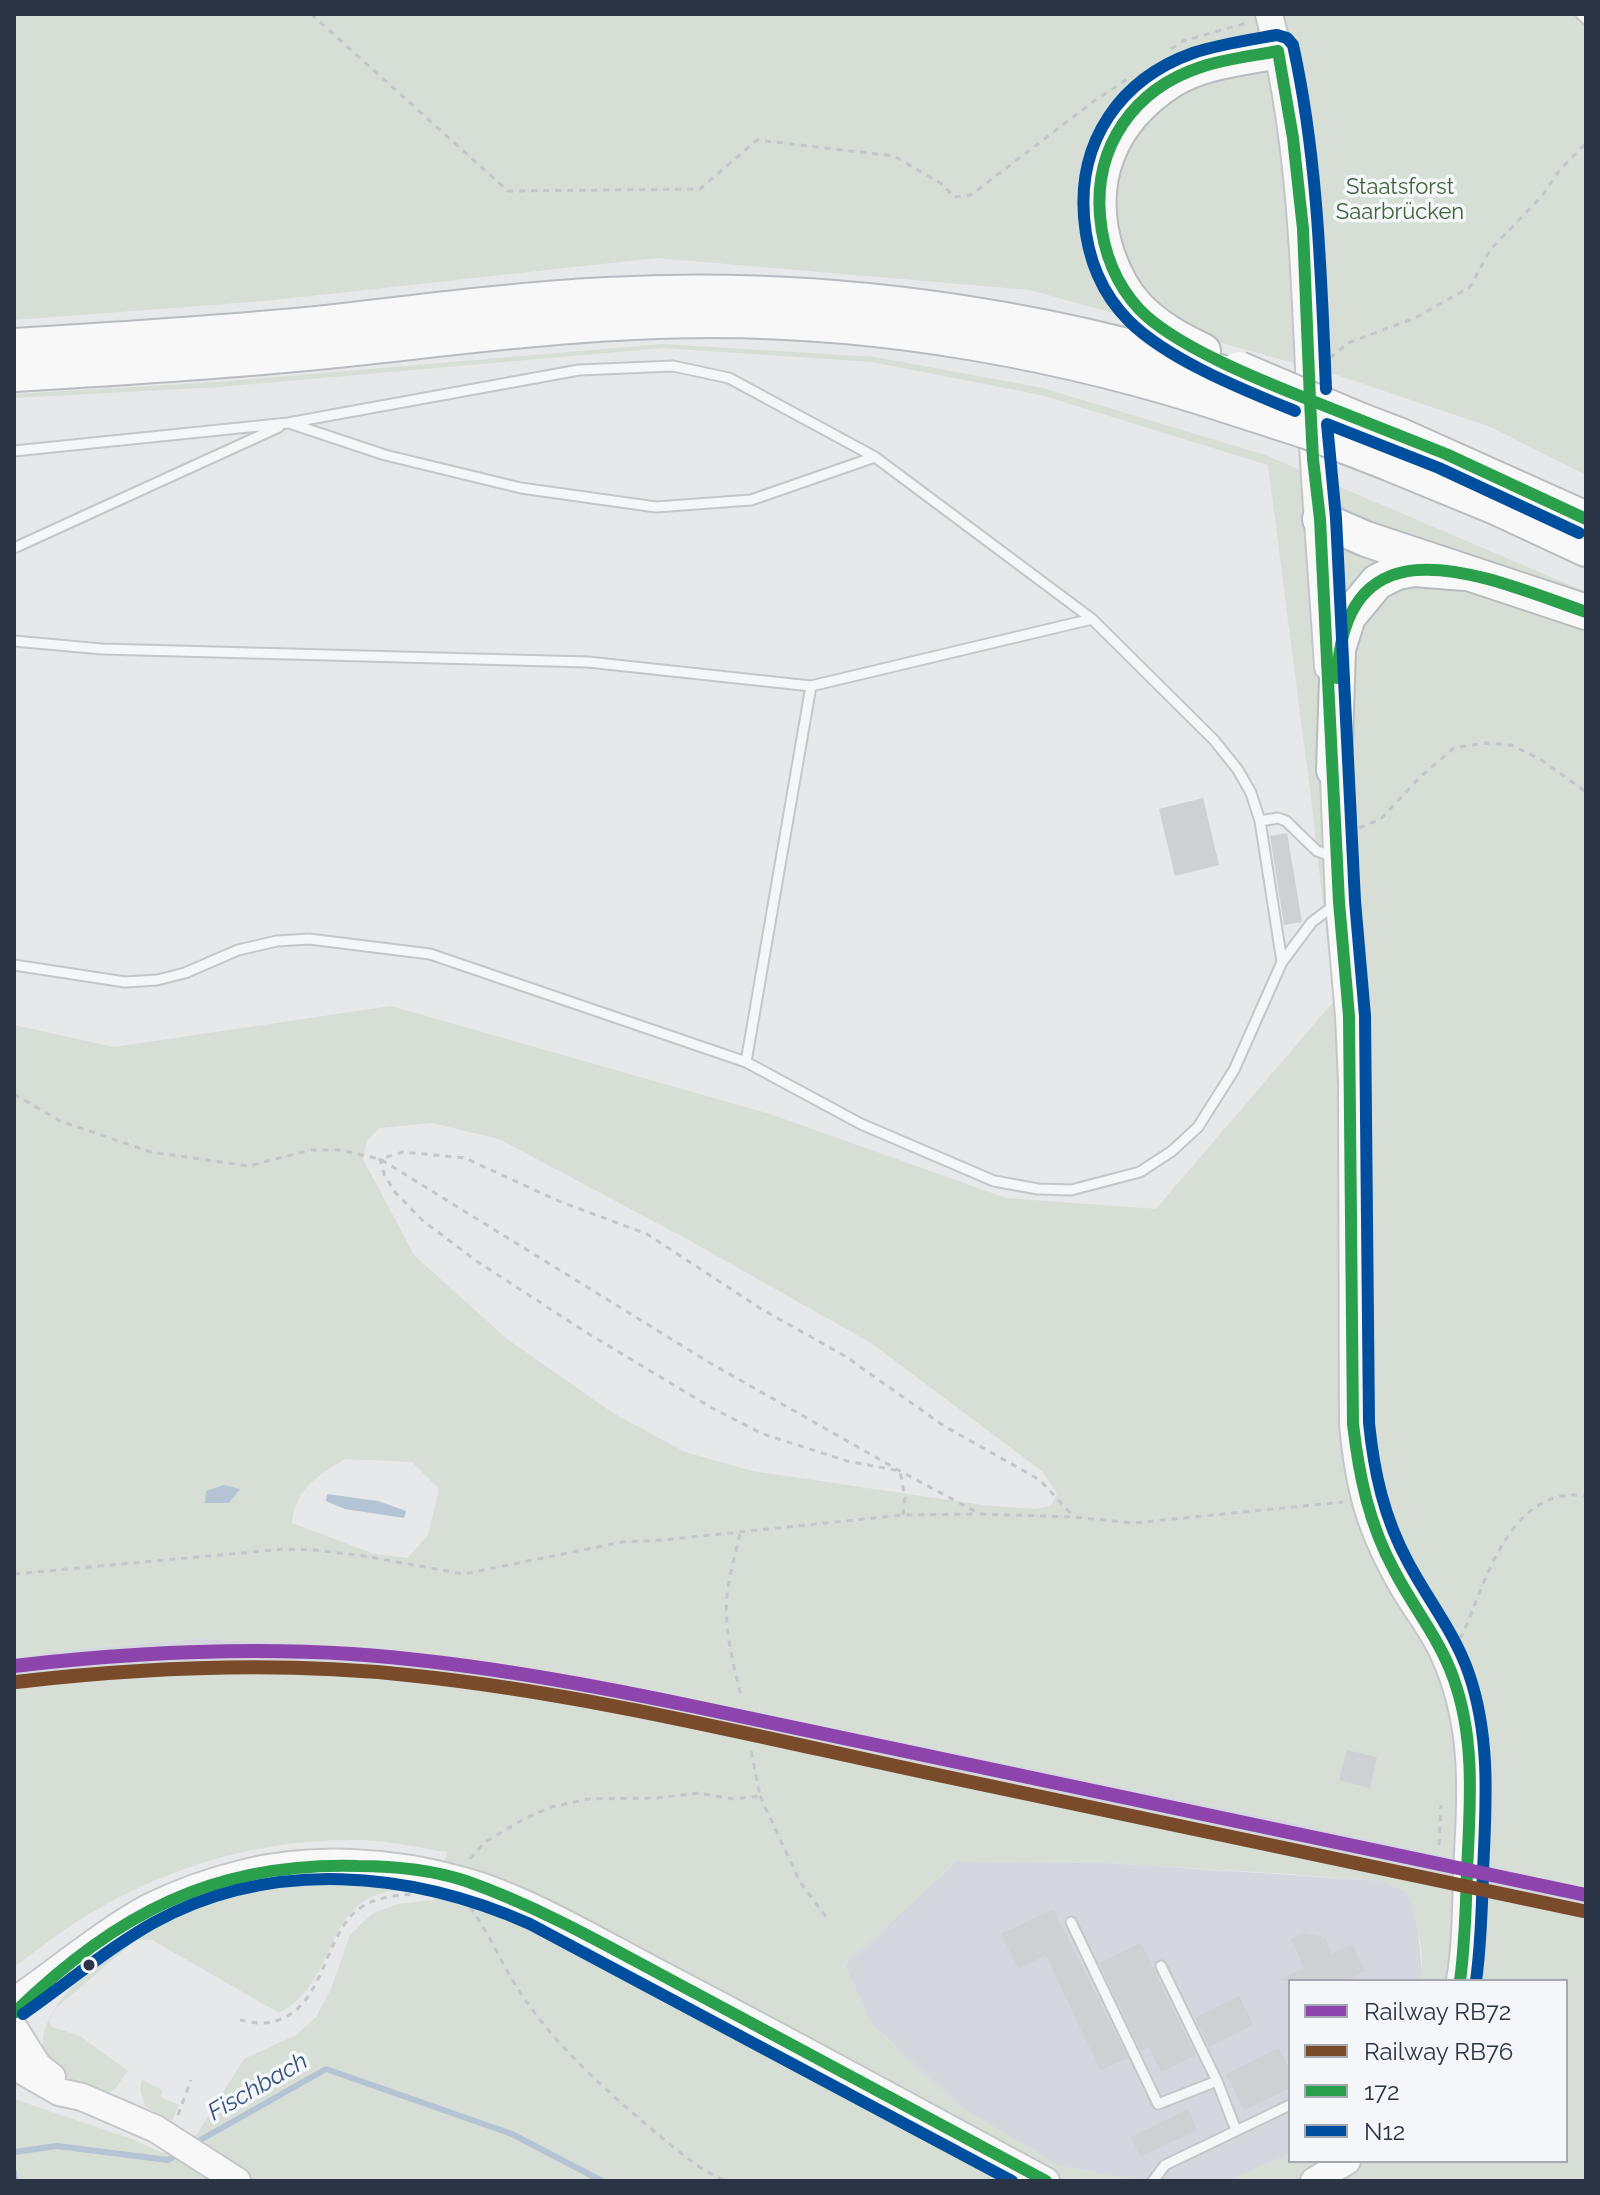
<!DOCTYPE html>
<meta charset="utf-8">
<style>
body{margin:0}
#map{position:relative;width:1600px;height:2195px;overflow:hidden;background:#e6e8ea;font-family:Raleway,sans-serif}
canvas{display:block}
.frame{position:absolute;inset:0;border:16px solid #2b3445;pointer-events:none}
.legend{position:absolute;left:1288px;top:1979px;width:280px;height:184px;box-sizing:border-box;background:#f4f6f9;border:2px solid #a4a8b1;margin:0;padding:10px 14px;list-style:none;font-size:24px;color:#2b3445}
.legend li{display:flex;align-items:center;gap:16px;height:40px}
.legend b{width:40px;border:2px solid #a4a8b1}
</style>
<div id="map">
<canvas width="1600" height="2195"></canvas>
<div class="frame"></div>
<ul class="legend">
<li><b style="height:10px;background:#8e44ad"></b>Railway RB72</li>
<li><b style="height:10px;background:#7a4b2a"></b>Railway RB76</li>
<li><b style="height:10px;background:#2ba04c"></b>172</li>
<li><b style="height:10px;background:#004f9f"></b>N12</li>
</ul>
</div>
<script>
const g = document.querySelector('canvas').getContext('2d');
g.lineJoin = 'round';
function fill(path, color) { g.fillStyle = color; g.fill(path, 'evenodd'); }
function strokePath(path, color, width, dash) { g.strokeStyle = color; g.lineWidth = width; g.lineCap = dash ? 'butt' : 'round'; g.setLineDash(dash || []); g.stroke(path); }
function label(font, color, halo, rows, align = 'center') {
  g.font = font + ' Raleway,sans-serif'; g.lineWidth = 7; g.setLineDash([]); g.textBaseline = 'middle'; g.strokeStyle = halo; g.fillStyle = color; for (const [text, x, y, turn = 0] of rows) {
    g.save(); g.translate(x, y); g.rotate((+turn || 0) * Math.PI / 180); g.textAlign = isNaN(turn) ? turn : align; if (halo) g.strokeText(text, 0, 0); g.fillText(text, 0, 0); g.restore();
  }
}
fill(new Path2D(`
 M198,1639L373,1647L583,1676L1276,1819L1586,1887V1915L610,1708L452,1685L290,1671L214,1669L77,1676L14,1685V1658L67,1650Z
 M957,1861L1107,1863L1380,1881L1408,1892L1418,1931L1422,1972L1420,1981H1290V2154L1227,2181H1139L1058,2165L960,2107L871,2023L845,1965Z`), '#d4d7dd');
fill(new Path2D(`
 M14,14H1586V475L1491,427L1337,375L1030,290L657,258L264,301L14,320Z
 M663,344L875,357L1043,388L1265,455L1586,592V1887L1276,1819L583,1676L373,1647L198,1639L67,1650L14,1658V1025L114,1047L391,1006L770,1114L1006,1198L1156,1209L1334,1001L1312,806L1268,465L1041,395L872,362L663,348L219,387L14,398V394L218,382ZM432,1123L499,1139L687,1239L871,1343L1043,1472L1057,1494L1051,1506L1034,1509L983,1505L752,1471L685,1452L613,1413L507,1339L414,1255L363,1159L367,1141L379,1128ZM346,1459L412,1462L439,1489L428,1535L408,1558L374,1554L292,1523C294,1491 319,1473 346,1459Z
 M214,1669C347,1673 478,1689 610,1708L1586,1915V2181H1227L1290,2154V2161H1566V1981H1420C1427,1952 1415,1920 1407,1892L1380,1881L1290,1874L1107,1863L957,1861L845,1965L871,2023L960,2107L1058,2165L1139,2181H14V2099L132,2139L163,2153L197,2134L244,2059L296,2035L316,2017L331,1989L350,1935L373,1913L398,1904L433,1900L436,1892C314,1873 350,1976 279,2013L152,1940H136L55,2009L49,2020L52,2027L80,2036L128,2071L115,2089L107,2093C89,2091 72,2080 57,2071C0,2020 137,1927 179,1911C264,1879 347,1872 437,1889L447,1852C420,1848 390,1841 363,1840C267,1838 176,1863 94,1911C66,1927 40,1948 14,1967V1685L77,1676Z
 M142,2080L162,2090L161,2097L179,2105L172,2121L145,2106L140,2089Z`), '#d6ded6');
fill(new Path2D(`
 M224,1485L240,1489L229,1503H205L206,1491Z
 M327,1494L378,1501L406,1511L404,1518L345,1509L326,1501Z`), '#b4c4d5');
strokePath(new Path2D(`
 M195,2143L326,2069L512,2134L602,2181
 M14,2152L57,2146L168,2160L179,2153
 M14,2172L15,2181`), '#b4c4d5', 6);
fill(new Path2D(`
 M1203,798L1219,865L1175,876L1159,809Z
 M1287,833L1302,922L1284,925L1270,836Z
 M1347,1750L1377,1757L1370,1788L1339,1780Z
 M1053,1909L1128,2058L1100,2070L1046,1955L1018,1969L1001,1934Z
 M1303,1933L1325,1937L1332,1954L1352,1944L1365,1971L1345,1981H1277L1304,1968L1291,1939Z
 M1141,1943L1195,2054L1194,2056L1161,2072L1149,2047L1141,2051L1099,1963Z
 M1239,1996L1253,2025L1209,2047L1195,2018Z
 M1279,2048L1290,2070V2088L1244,2110L1226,2074Z
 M1188,2109L1197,2130L1140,2157L1131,2137Z`), '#ced0d3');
const lane = new Path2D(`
 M1581,14L1586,19
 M292,424L385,455L521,488L656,507L751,500L875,457
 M14,451L288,423L579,370L673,366L729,378L875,457L1092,619L1214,740L1238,770L1251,793L1260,821L1282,962
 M14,548L279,427
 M14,641L102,649L588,662L811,686L1092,619
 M1260,821L1278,818L1286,821L1317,851L1335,857
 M14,965L125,982L157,980L185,973L238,950L277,941L309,939L430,954L746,1062L861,1124L994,1181L1038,1189L1071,1190L1140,1172L1172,1151L1198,1127L1234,1070L1282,962L1312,922L1336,904
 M746,1062L811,686
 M1071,1922L1158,2104L1217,2081
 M1161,1966L1217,2081L1236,2130
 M1153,2181L1165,2165L1290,2105`);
const secondary = new Path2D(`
 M1269,14C1299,131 1304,250 1309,369C1313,469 1322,568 1328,667
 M1333,754L1339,902L1349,1016L1352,1081L1353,1424C1359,1491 1371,1532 1405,1590C1417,1610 1433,1630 1443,1652C1477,1725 1471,1795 1467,1872C1466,1908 1466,1945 1460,1981
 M14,2001C59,1970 101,1934 148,1908C178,1893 212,1881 245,1873C314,1856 392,1861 460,1880C525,1897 602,1944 662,1975C791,2042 918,2112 1046,2181
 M14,2028L38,2066L52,2077
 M14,2066L59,2092L82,2097L156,2129L237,2181
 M1314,2181L1347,2161`);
const highway = new Path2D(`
 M14,346C115,340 216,334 317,324C413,313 510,300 607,295C818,283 1035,313 1236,377
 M1203,351C1178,339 1156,327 1137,307C1123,292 1114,274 1107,254C1084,182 1109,120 1172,80C1203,61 1243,58 1278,51
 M14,374C115,368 216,362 316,352C447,339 578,320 710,320C886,320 1065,352 1232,407
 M1359,420L1401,436L1586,519
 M1386,462L1498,508L1586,549
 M1320,519L1366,539L1586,612
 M1334,770L1338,649L1348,617L1377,582L1397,572L1414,569L1465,573`);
strokePath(lane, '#c4c6c8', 13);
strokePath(secondary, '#c4c6c8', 30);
strokePath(highway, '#b8bbbf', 38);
strokePath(new Path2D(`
 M311,14L508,191L700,189L757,140L894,156L942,184L954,197L971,195L1094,101L1132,76
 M1171,49L1183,41L1247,23
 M1330,358L1348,343L1415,318L1470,287L1490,250L1542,196L1559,171L1586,143
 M1359,828L1381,819L1419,778L1454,748L1485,743L1511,745L1540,759L1586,792
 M14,1094L60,1121L151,1152L249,1166L310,1150H340L380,1159L710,1363L900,1471L980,1514L1074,1517L1134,1523L1343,1502
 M903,1515L905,1498L900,1471L847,1461L763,1434L712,1408L584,1331L475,1260L422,1220L394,1191L384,1174L380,1159L403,1152L465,1158L561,1202L647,1234L763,1310L845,1356L944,1426L1040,1480L1074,1517
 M740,1534C735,1555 729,1576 727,1596C724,1630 733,1663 741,1696
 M14,1574L284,1549L315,1550L364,1556L464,1574L622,1542L663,1540L903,1515L978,1514
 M1459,1638L1463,1634C1485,1581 1512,1484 1586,1496
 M760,1796L800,1882L829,1921
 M1439,1845L1441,1805
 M470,1859L485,1842L524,1819L551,1807L588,1799L657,1798L699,1793L734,1799L760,1796L751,1750
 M470,1907C488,1932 500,1960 516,1986C552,2043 604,2089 655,2132C678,2151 698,2169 725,2181
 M240,2020C247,2021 257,2024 264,2023C323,2018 321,1943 355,1912C371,1898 393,1895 413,1894
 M178,2115L191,2080`), '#c5c6ca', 3, [6, 6]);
strokePath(lane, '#f5f6f7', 9);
strokePath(secondary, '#f8f8f8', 26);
strokePath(highway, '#f8f8f8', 34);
const highwayBridge = new Path2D(`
 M1239,369L1359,420
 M1232,407L1306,431L1386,462`);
strokePath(highwayBridge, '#b8bbbf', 38, []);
strokePath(highwayBridge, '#f8f8f8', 34);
strokePath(new Path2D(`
 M1278,51L1293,138L1303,229L1310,400C1262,381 1174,346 1139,309C1115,283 1103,250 1100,216C1094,146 1134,89 1201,67C1225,59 1252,56 1278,51Z
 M1310,400L1446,454L1586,519
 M1310,400L1313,459L1320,519L1339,902L1349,1016L1353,1424C1359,1476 1369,1524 1394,1570C1413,1607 1439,1638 1453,1677C1476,1739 1470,1806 1467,1871C1466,1908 1465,1944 1460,1981
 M1337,678C1345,511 1488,578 1586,612
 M14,2013C115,1914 214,1862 358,1866C394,1866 432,1870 466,1881C548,1910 623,1955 699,1995C815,2056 930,2119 1046,2181`), '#2ba04c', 12);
strokePath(new Path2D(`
 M1295,411C1244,390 1168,360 1129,321C1101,293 1087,256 1084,217C1078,141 1120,79 1193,53C1220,44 1249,40 1277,35L1287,38L1293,45C1318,158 1321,274 1326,389
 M1476,1981C1481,1945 1482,1909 1483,1872C1486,1805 1491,1738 1469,1674C1455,1633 1428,1600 1408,1562C1384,1518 1374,1472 1369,1423L1365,1016L1355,901L1336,518L1327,424L1439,468L1579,533
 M23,2014C66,1984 107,1949 153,1923C271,1858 411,1871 530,1924L1012,2181`), '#004f9f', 12);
strokePath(new Path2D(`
 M14,1666C126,1653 239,1647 352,1654C465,1662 576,1682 687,1705L1586,1895`), '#8e44ad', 14);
strokePath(new Path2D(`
 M16,1682C146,1667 276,1661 407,1675C584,1693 759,1737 933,1774C1150,1820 1366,1865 1583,1911`), '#7a4b2a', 14);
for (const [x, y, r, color] of [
 [89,1965,7,"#2b3445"]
]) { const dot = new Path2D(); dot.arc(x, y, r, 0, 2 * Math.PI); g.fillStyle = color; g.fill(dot); strokePath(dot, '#f4f6f9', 3); }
label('22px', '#3f6138', '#f4f6f9', [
 ["Staatsforst",1400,187],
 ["Saarbrücken",1400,212]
]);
label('italic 24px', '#34527a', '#f4f6f9', [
 ["Fischbach",258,2087,-30]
]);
</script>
